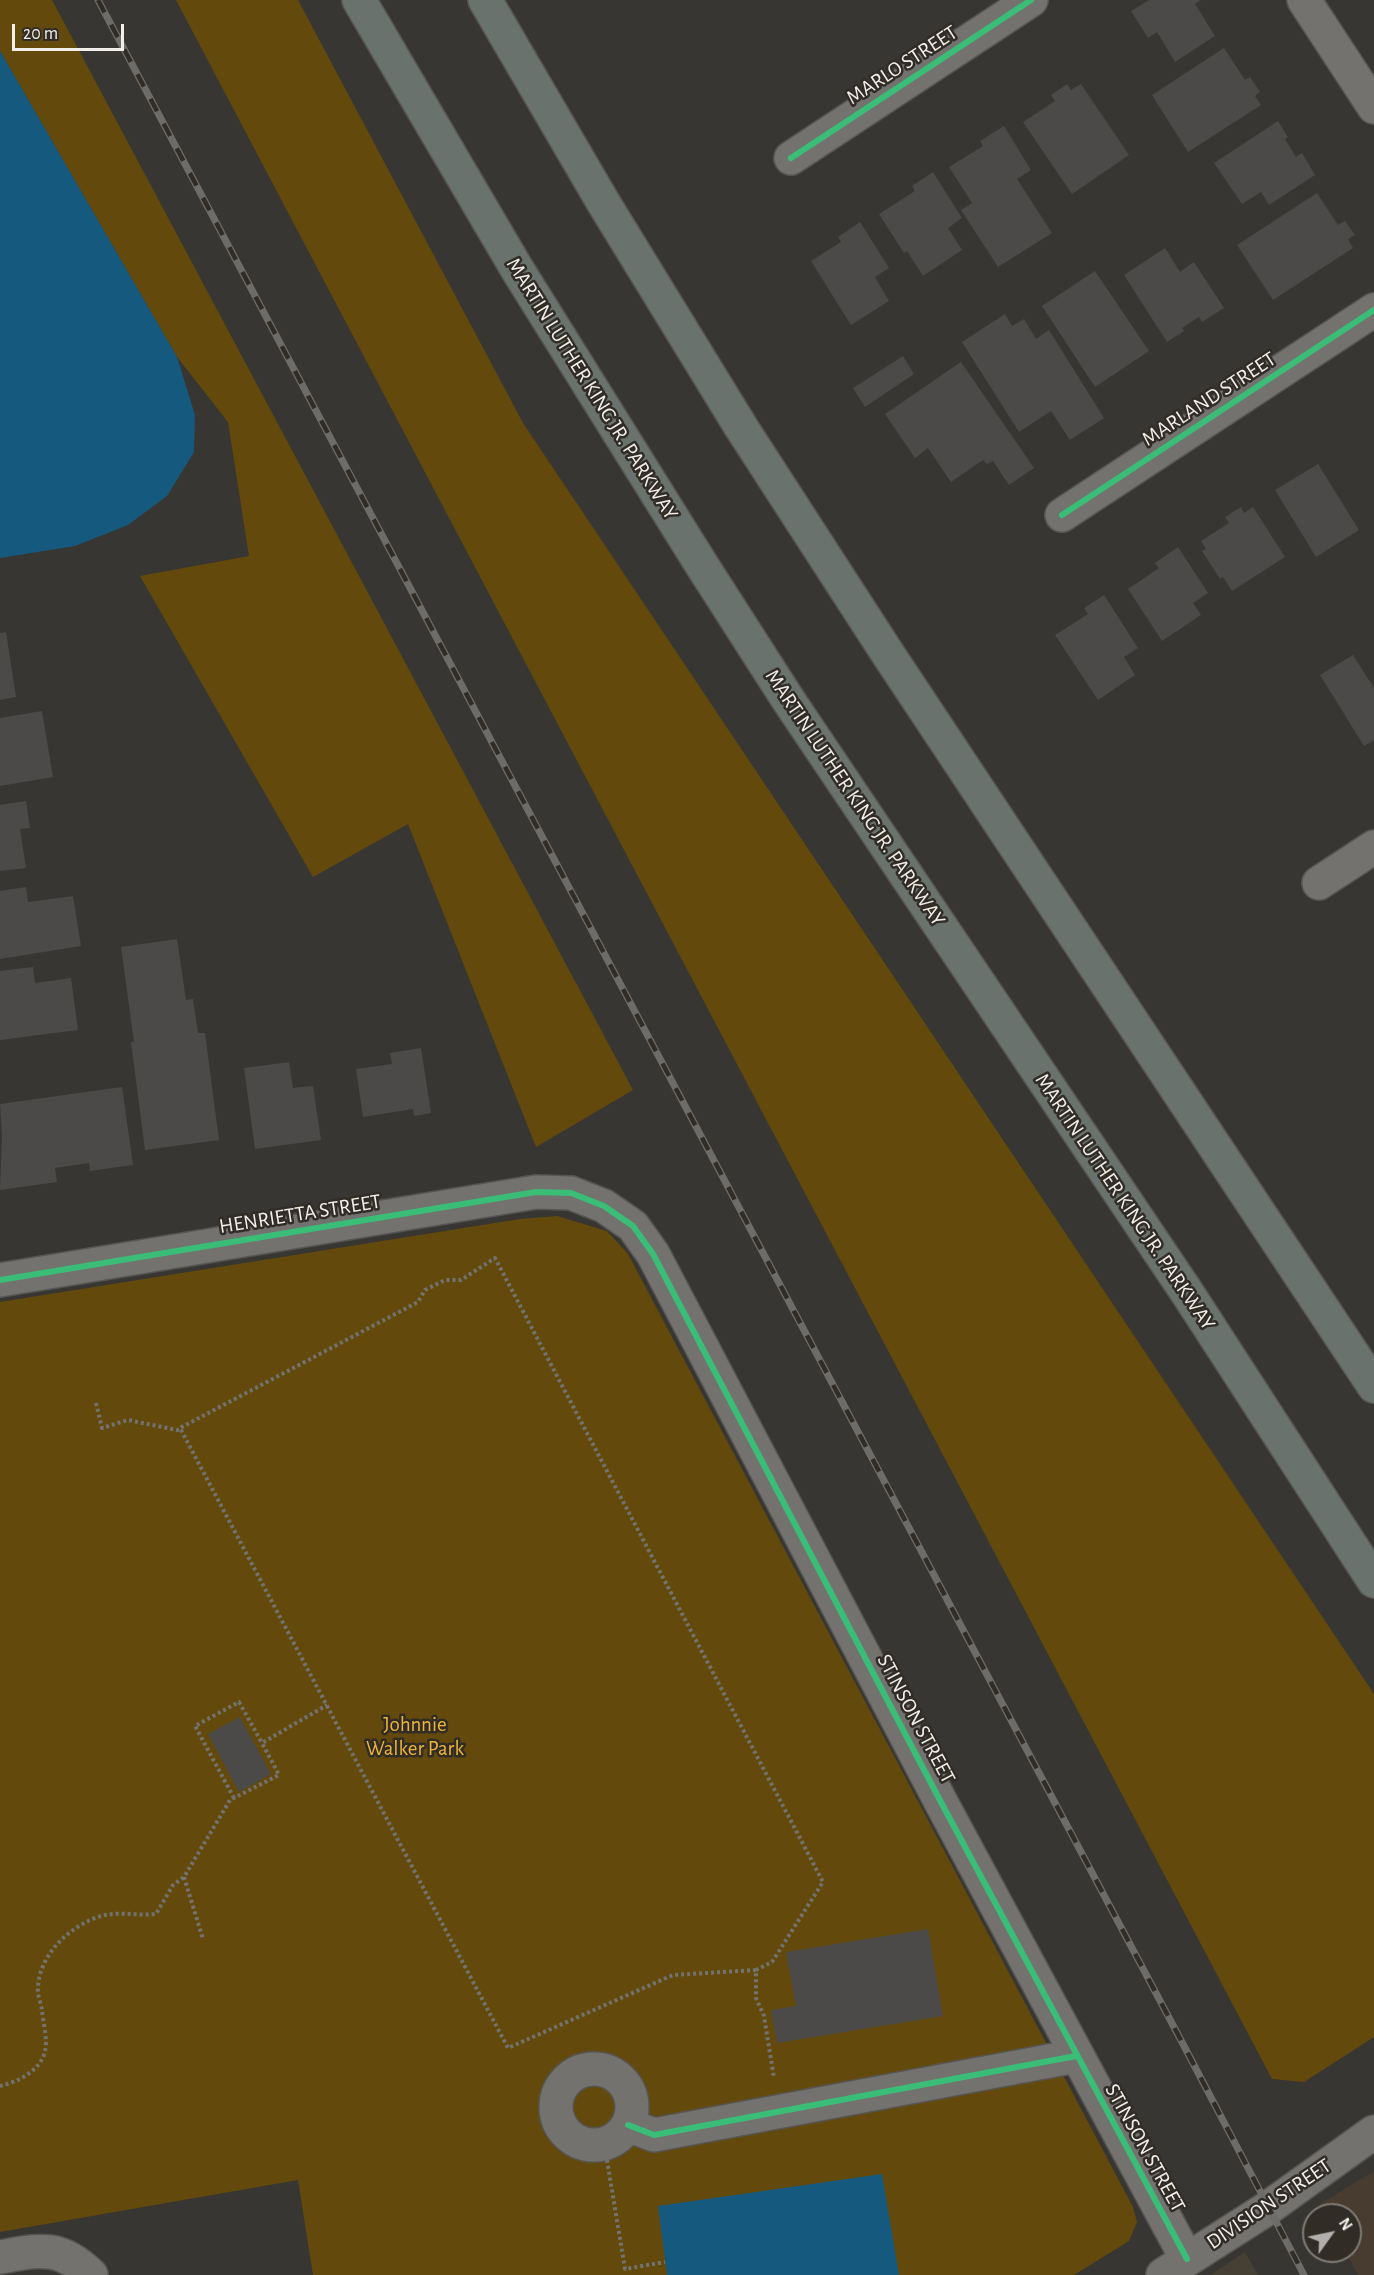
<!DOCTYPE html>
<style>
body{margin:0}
#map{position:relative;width:1374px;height:2275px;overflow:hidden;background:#383633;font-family:"Alegreya Sans",sans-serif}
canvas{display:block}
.north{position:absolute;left:1302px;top:2203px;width:60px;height:60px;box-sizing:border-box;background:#312d26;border:2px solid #7e7b75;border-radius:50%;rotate:57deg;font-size:16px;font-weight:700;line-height:24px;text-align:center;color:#f2efeb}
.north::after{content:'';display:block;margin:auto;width:21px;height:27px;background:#b1aeab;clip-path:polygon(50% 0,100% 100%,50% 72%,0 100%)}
.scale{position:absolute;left:12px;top:24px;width:112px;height:27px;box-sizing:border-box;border:3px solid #f2efeb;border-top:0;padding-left:8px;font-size:18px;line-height:21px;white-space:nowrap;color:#f2efeb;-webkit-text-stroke:4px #312d26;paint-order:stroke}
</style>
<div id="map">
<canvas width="1374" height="2275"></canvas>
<div class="north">N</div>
<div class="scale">20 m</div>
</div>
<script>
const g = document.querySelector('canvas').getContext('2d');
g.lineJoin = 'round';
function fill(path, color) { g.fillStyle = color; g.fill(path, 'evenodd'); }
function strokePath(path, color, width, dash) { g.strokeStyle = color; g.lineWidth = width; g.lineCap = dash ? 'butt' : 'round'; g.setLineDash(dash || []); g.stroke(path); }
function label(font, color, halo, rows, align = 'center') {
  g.font = font + ' "Alegreya Sans",sans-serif'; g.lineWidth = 5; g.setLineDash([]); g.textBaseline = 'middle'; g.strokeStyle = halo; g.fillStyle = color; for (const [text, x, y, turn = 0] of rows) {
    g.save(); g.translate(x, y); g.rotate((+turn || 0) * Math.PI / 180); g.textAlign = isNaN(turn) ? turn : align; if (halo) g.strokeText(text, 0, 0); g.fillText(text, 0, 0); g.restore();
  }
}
fill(new Path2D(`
 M1374,2171V2275H1358L1345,2251H1350V2215H1326L1320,2204Z`), '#483b30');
fill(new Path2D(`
 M1245,2252L1258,2275H1210Z`), '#453f34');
fill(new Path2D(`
 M0,0H52L633,1090L536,1147L408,824L313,877L140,576L249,556L228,422L177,357L0,51Z
 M176,0H298L523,423L1374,1694V2037L1304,2082L1272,2079Z
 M557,1216L607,1231L628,1254L1133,2207L1137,2222L1129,2241L1074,2275H313L298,2180L0,2232V1302L520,1219Z`), '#634a0c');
fill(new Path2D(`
 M0,51L177,357L195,415L194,452L167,496L128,525L75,546L0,558Z
 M882,2174L899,2275H667L658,2206Z`), '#16597e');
fill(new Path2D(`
 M1149,0H1201L1195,4L1215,36L1175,62L1157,32L1148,38L1131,11Z
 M1224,48L1245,80L1250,77L1260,92L1255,96L1261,105L1188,152L1152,95Z
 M1067,84L1071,90L1081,84L1129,155L1072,194L1023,122L1055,101L1051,95Z
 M1278,121L1288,137L1285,139L1296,157L1302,153L1315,175L1269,205L1261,192L1242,204L1214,163Z
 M1004,126L1031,170L1017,179L1052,233L998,267L961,210L972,203L949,167L983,146L980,141Z
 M933,172L962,218L948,228L962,250L923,276L907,251L904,253L879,214L915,191L912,186Z
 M1317,193L1338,225L1345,221L1355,235L1348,239L1353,248L1273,300L1237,245Z
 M860,222L889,268L875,277L889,301L851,325L811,261L841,242L838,237Z
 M1165,248L1180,272L1194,262L1224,308L1202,322L1199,317L1182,328L1184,331L1167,342L1124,275Z
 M1095,271L1149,351L1095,387L1042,306Z
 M1005,314L1012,326L1024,319L1036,339L1049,330L1104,418L1070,440L1051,411L1019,432L962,342Z
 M903,356L914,374L865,407L853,388Z
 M961,362L1034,468L1009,485L993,461L987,464L983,460L951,482L928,448L915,458L885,414Z
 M1318,464L1359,530L1316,557L1275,490Z
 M1241,507L1244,513L1253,507L1285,557L1232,591L1223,577L1220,579L1202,551L1206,549L1201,541L1229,523L1225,517Z
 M1178,547L1208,593L1193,603L1201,615L1162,641L1128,589L1159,568L1155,563Z
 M1104,595L1138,648L1124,657L1135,675L1098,700L1055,635L1088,614L1084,608Z
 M6,632L16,697L0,700V633Z
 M1353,655L1374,688V740L1364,746L1320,675Z
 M42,711L53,777L0,786V718Z
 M26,801L30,828L20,829L26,868L0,871V805Z
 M26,887L28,902L73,896L81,946L0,959V891Z
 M177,939L186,1000L193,999L198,1033H205L219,1140L145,1150L131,1042H134L121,947Z
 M33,967L35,983L71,978L78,1030L0,1040V971Z
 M421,1048L431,1113L414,1116L413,1109L363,1117L356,1069L392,1064L390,1053Z
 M289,1062L293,1088L313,1086L321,1140L255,1149L244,1068Z
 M122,1087L133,1165L90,1171L89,1163L55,1168L57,1182L0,1190L2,1136L0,1104Z
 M240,1717L271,1774L239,1792L208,1734Z
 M928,1929L943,2016L777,2043L771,2010L796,2006L786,1952Z`), '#4c4a48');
const minor = new Path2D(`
 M1304,0L1374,107
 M791,158L1031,0
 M1062,515L1374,310
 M1319,883L1374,847
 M0,1280L536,1192L571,1193L604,1206L633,1226L653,1254L943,1806L1187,2259
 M556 2107a38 38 0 1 1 76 0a38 38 0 1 1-76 0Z
 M628,2125L654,2135L1076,2056
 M0,2257C40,2250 59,2244 91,2275`);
const tertiary = new Path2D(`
 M1163,2275L1268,2208L1374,2132`);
const trunk = new Path2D(`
 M359,0L517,269L703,567L789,701L1188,1294L1374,1581
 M485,0L603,202L741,427L886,651L1374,1386`);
strokePath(minor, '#565551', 36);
strokePath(tertiary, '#565551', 36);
strokePath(trunk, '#565551', 36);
strokePath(new Path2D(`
 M96,1403L102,1428L128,1420L182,1431
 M234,1798L195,1726L239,1702L262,1743
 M184,1877L203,1939
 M756,1970L673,1975L508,2048L180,1428L418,1302L425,1290L445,1280H461L495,1258L823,1882L772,1962L756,1970V1998L764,2016L774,2078
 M0,2086C17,2082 41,2071 45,2051C48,2040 43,2022 42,2010C41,2003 37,1995 38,1988C39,1954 71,1925 101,1916C119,1911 137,1916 156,1914L173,1885L184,1877L230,1800L279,1775L262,1743L327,1705
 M606,2154L625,2269L665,2262`), '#73726f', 4, [3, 3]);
strokePath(minor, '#74726f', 33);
strokePath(tertiary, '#74726f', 33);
strokePath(trunk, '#6a726d', 33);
const rail = new Path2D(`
 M98,0L1183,2044L1304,2275`);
strokePath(rail, '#6d6c69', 7);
strokePath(rail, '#312d26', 4.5, [14]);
strokePath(new Path2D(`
 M791,158L1031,0
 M1062,515L1374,310
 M0,1280L536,1192L571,1193L604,1206L633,1226L653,1254L943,1806L1187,2259
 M628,2125L654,2135L1076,2056`), '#3abd76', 6);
label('21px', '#f2efeb', '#312d26', [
 ["MARLO STREET",902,65,-33],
 ["MARTIN LUTHER KING JR. PARKWAY",592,389,58],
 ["MARLAND STREET",1209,399,-33],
 ["MARTIN LUTHER KING JR. PARKWAY",855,798,56],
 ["MARTIN LUTHER KING JR. PARKWAY",1125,1202,56],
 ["HENRIETTA STREET",300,1214,-9],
 ["STINSON STREET",916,1719,62],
 ["STINSON STREET",1145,2148,61],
 ["DIVISION STREET",1269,2204,-34]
]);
label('21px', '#edb437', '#312d26', [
 ["Johnnie",415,1725],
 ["Walker Park",415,1749]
]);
</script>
